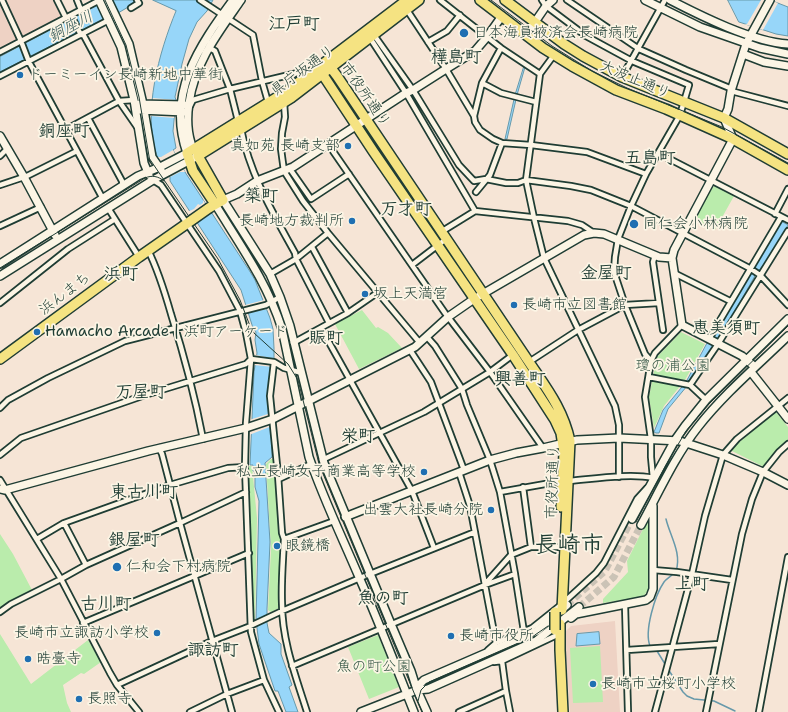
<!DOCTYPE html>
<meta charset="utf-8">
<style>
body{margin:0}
canvas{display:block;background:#f6e5d6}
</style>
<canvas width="788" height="712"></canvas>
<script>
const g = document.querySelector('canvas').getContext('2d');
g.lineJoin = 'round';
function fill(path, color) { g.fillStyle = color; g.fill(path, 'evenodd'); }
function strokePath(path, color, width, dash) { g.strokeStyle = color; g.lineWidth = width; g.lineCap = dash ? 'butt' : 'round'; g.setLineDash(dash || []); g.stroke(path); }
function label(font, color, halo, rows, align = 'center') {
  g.font = font + ' "Shantell Sans","Klee One",sans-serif'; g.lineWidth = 3.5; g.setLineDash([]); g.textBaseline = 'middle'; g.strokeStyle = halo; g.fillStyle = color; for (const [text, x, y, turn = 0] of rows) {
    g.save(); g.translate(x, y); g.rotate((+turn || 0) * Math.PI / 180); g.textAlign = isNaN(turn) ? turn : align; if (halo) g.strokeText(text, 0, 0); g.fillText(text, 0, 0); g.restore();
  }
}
fill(new Path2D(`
 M0,0H54L62,16L0,48Z
 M615,621L620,712H570L566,656V631L571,626Z`), '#eed2c4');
fill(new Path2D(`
 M367,129H369L386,155L385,157H383L365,132Z
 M396,169L411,193L410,196L392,172L393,170Z
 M715,186L734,196L715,230L694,219L711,188Z
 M416,201L434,227L432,229L414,204Z
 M362,310L376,328L378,327L388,333L402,348L359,369L335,324Z
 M681,332L705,344L685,380L664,406L654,428L649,397L657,357Z
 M776,412L788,427V440L777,450L765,466H762L730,450L774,413Z
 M271,459H274L282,543L280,601L279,608L271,612L268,610L271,549L266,464Z
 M247,466H252L257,518L255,619H252Z
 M654,507L648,590L643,597L603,603V599L628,572L627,561Z
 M0,534L13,554L32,590L9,603L0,611Z
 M0,634L31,684L88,640L101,662L84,674L81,673L63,685L67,703L71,712H0Z
 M378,635L399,687L369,699L348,647Z
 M600,646L603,702L573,703L570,648Z`), '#baecac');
const water = new Path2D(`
 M106,0H140L113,16L103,19L0,72V57Z
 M153,0H213L207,11L197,22L189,39L182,64L175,97L176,100L173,131L176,148L173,150L185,172L249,270L255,280L270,318L273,329L274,348V359L271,369L272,457L265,463L270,542L267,609V623L269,633L281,644V654L292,685L289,687L298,712H286L278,691H275L259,644L256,620L259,501L255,487V471H253V465H250L254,372L257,353L255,340L256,332L253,328L241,290L170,181V177C166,171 160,163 157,156C142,113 159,52 176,11Z
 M728,0H770L788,7V36L776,34L739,22Z
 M524,67H525L517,95L507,139H505L515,95Z
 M781,221L788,225L768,259L756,274L719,339L687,386L668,409L659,433H656L654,432L663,410L686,382L707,343L714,336Z
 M599,632L600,644L576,646L577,634Z`);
fill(water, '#97d6f9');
strokePath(water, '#6799aa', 1);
fill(new Path2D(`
 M761,0H770L778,3L763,30L744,24H747Z
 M153,98L176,100L174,118L151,116Z
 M173,150L185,172H180L170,177L157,157H161Z
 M203,200L211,213H207L206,216L194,222L187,212L194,209L198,204L200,205L203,203Z
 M264,300L268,309L247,313L245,305Z
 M256,355L275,359L273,367L254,365Z
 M271,413L272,426L249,435V420Z`), '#f6e5d6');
strokePath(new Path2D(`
 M666,519C670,536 682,553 676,571
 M650,646C644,631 655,595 664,582C666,579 670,577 673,574
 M655,650L657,651L665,664
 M668,669L683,692L687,696L694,699L714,701L735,711`), '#6799aa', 1.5);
strokePath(new Path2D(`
 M567,605L605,571L632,519
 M579,607L614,577L641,525`), '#cbc3b6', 7, [7, 3.5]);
const street = new Path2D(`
 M2,0L21,41L29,62L103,199
 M57,0L66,18
 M77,0L81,10
 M200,0L253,35L262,81L268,102
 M440,0L501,48L540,74
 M542,0L546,6L586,36L632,61L689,85L680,115L646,174L631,206L618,239L615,257L614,272L625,305L645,354L651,361
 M567,0L639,49L686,70L732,89
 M131,8L139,3L137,0
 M407,10L446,69L474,116
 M71,15L81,35
 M83,34L119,101L137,127
 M374,35L413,90L459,165L474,181L486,179L506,183H518L526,180L571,186L591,190L631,206L751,269L760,275L788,305
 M370,38L406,93L475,211
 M428,42L447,31L460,15
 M208,47L215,51L222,69L230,89L238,121
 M501,48L482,83L474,116L475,122L480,130L493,139L502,143L531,145L587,152L646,174
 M0,52L100,0
 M554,55L540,74L526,180L534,218L544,258L615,406L619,425V477
 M0,76L109,20
 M622,77L665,0
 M482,83L501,93L536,102
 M731,91L788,106
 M284,102L285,117L282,133L281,149L284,171L303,201L328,233L420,343
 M190,106L193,100L230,89L306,71L310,74
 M88,118L122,181L123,186
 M241,129C250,175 273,213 295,253L296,259L329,323
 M65,130L119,101L134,100
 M328,144L445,313L490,372L543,448
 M658,153L788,220
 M0,156L7,149
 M290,169L311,199L349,174
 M153,180L161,185L219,271L240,311L246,333L251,359L246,423L245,467L251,632L264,680L279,712
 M0,185L27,176L77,151
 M476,192L490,175L502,143
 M108,208L139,257
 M775,214L788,189
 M0,226L41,207
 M441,232L475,211L568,221L582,225L594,233
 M312,247L348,313
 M148,250C158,270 165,293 171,314C184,355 195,397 203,439
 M655,255L653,262L663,330
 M412,265L446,239
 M270,274L296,259L328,233
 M676,274L730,301
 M0,303L68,249L115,219
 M321,328L412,491L434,548
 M427,337L435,346L462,389L467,405L490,460L500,492L515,574L524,632
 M709,339L781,217
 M293,343L348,313L377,293
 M410,350L431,382L464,470
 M251,359L274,362L284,368L302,373
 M274,362L270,396L278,475L282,533L284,539C283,561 281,583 282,604C282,641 296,677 307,712
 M529,362L578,330L625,305L659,303
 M649,377L690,385L706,400
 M690,385L718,344L788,231
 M0,408L8,400L48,378L125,341L266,305L280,297
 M0,455L21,438L145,395L246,364L251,359
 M322,460L424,412L490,372L514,354
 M459,472L470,506L496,643L488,650
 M279,479L311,464
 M0,480L61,579L110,673L117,685L139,712
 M569,481C593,479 630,473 653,478L651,457V439L645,397L651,361L655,353L682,325
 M523,487L531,547
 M500,492L562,481
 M64,523L86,565
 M37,539L64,523L170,485L228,468L245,467
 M284,539L334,521
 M653,570L677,572L732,580
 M486,583L511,555L531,547H559
 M625,605L628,712
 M0,612L11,604L61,579L86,565L180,523L162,454L159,448
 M83,623L249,553
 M496,643L532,628L562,604L596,573L604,563L637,499L647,488
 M627,650L719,644
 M502,661L555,636
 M494,662L502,661L506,691L510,712
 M292,666L485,585L515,574
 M117,685L212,641L248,627L282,611L360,578L475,532
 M190,712L227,694L264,680
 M232,712L180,523L246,492
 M459,712L506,691
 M655,712L692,574L705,516L723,455L737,439L788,398
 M706,712L742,534L752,499L763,472L779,452L788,444
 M759,712L788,557`);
const secondary = new Path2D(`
 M99,0L121,47L134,100L144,163L149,175
 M108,0L129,44L143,104L152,157L161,170
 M645,0L700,27L760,48L788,54
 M670,0C701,16 753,42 788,44
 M526,35L546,6L553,0
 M743,54L764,62L788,66
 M139,104L185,105
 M140,110L184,112
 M0,136L24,177L55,235
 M215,204C240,245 267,282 282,329L309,457C323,498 342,537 359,577C379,622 396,667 414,712
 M0,264L138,176L162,166L187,153C166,94 199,46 233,0
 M0,276L153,180L198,156C195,152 192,147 191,143C187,130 187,116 189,103C195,62 218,33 241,0
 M755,367L742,356L682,325L672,258L674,250L733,139L724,118L728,109L731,91L746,44L770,0
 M751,372L788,419
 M0,489L5,490L148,451L246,428L273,419L415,347L448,317L474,299L584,235L594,233L604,234L659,257L672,258
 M345,517L490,460L516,453L543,448L577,440L619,438L680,441L723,455L763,472L788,485
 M632,519L675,440L685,426L706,400L788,319
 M641,525C659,492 675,456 698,427C723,395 758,365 788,336
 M571,618L576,614L646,600L650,597L653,589V506
 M417,690L419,685L424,680L537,631L567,605
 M361,712L417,690L428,689L536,641L579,607
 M427,712L417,690L411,671L391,624L324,463L290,326L280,297L270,274L223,200L237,194L257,181L293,167L406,93L413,90L446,69L475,51L487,37L502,16`);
const highway = new Path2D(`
 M480,0L543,48L572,66L616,90L666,109L733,139L788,170
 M505,0L564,44L583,56L622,77L724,118L788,154
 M323,65L331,68L337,76L529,362C547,389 563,409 570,441L562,610
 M323,65V75L373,151L513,355L555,420L561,433L564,453L561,507
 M215,204L193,171L187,153L287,91L407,0
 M209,208L223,200L198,156L291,98L419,0
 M0,359L139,257L192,220
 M560,624V650L563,712`);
strokePath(street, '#1f3d34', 8);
strokePath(secondary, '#1f3d34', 10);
strokePath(highway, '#1f3d34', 12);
strokePath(street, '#fcf5e5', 4.5);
strokePath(secondary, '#fcf5e5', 7);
strokePath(highway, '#f5e382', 9);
strokePath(new Path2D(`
 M105,0L126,45L139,97L150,162
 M491,0L552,46L592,71L627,88L722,127L788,163
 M149,158L218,259L240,300L250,326L254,333L288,364L298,380L319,464L422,712
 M0,268L145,178C152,175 158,176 164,181
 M636,522L666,465L686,431L709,404L788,326
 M418,701L421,690L429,682L532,637L548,626`), '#1f3d34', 1);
const highwayBridge = new Path2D(`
 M192,220L209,208
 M555,630V612`);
strokePath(highwayBridge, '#1f3d34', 12, []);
strokePath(highwayBridge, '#f5e382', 9);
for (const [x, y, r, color] of [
 [464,33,5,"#1f6fb2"],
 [20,75,4,"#1f6fb2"],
 [348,146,4,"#1f6fb2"],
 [352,221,4,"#1f6fb2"],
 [634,224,5,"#1f6fb2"],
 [365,294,4,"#1f6fb2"],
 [514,305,4,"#1f6fb2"],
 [37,332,4,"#1f6fb2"],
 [424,472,4,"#1f6fb2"],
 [491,510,4,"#1f6fb2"],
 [277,546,4,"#1f6fb2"],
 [117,567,5,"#1f6fb2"],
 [157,633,4,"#1f6fb2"],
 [451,636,4,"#1f6fb2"],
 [28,659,4,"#1f6fb2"],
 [593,684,4,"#1f6fb2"],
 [79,699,4,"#1f6fb2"]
]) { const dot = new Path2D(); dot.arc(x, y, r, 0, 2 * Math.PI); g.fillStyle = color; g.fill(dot); strokePath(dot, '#fcf5e5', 1.5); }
label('15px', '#1f3d34', '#fcf5e5', [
 ["日本海員掖済会長崎病院",473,33],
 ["ドーミーイン長崎新地中華街",28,75],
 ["真如苑 長崎支部",340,146,"right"],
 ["長崎地方裁判所",344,221,"right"],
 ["同仁会小林病院",643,224],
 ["坂上天満宮",373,294],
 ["長崎市立図書館",522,305],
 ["Hamacho Arcade | 浜町アーケード",45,332],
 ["私立長崎女子商業高等学校",416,472,"right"],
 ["出雲大社長崎分院",483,510,"right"],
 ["眼鏡橋",285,546],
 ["仁和会下村病院",126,567],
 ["長崎市立諏訪小学校",149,633,"right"],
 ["長崎市役所",459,636],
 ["晧臺寺",36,659],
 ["長崎市立桜町小学校",601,684],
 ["長照寺",87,699]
], 'left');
label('15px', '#1f3d34', '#fcf5e5', [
 ["県庁坂通り",303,71,-36],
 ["大波止通り",635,80,23],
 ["市役所通り",365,95,55],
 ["浜んまち",65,294,-37],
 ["市役所通り",553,482,-88]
]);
label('15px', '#365746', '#fcf5e5', [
 ["瓊の浦公園",673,366],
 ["魚の町公園",374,667]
]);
label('italic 16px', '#375c5b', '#fcf5e5', [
 ["銅座川",71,27,-28]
]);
label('bold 17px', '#1f3d34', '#fcf5e5', [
 ["江戸町",294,25],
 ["樺島町",456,58],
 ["銅座町",64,132],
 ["五島町",650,159],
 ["築町",261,197],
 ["万才町",406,210],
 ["金屋町",606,274],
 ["浜町",121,275],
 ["恵美須町",726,329],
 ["賑町",326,339],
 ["興善町",520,380],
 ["万屋町",141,393],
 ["栄町",358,437],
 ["東古川町",144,493],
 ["銀屋町",134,541],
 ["上町",692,585],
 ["魚の町",383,599],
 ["古川町",106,605],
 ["諏訪町",213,651]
]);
label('bold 23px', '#1f3d34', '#fcf5e5', [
 ["長崎市",569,546]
]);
</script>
